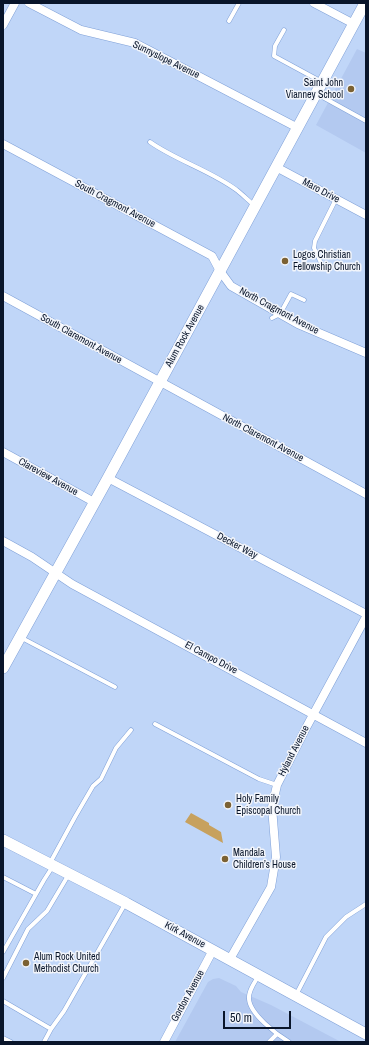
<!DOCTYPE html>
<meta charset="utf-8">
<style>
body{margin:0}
#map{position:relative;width:369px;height:1045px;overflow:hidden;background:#c0d6f8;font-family:"Archivo Narrow",sans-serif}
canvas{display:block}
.frame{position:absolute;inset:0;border:4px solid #09152a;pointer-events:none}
.scale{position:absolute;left:223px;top:1011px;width:68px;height:18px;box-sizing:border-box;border:2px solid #09152a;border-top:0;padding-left:5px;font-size:12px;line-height:14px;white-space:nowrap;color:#09152a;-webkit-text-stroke:3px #f2f5fb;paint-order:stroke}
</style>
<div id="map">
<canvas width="369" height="1045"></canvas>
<div class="frame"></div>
<div class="scale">50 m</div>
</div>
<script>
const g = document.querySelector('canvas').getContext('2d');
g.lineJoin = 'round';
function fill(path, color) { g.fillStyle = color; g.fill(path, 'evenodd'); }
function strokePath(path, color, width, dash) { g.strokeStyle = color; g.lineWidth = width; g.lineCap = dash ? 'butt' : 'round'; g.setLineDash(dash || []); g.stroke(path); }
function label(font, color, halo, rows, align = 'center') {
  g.font = font + ' "Archivo Narrow",sans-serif'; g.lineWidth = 3; g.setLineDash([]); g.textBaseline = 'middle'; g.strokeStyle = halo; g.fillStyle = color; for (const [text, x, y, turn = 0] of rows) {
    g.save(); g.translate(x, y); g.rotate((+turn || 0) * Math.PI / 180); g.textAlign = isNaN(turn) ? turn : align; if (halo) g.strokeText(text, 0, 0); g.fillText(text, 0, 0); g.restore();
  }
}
fill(new Path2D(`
 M357,49L366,53V153L316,125Z
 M219,978L236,986L241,992L271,1005L341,1042H175L208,982L213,979Z`), '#b3c9f0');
fill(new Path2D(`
 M191,813L209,823V825L221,832L223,843L185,822Z`), '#c7a15e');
const lane = new Path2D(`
 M229,21L239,3
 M284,30L275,46L274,56L322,82
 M317,94L366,121
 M150,142C177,161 212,171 238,191C244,196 249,201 255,206
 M322,265L314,248L315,241L336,199
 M272,318L280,314L291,294L304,300
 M20,637L115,687
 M155,724L259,779L277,785
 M50,863L75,817L93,786L101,779L116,748L131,730
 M3,877L36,894
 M3,952L44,880L53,866
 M259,975C255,982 248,991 249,999C250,1014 276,1034 289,1042
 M3,978L28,929L47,911L69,874
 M296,995L326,937L346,917L366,904
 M3,1001L51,1029L44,1042
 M51,1029L64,1011L125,904
 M3,1038L11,1042
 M269,1042L277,1034`);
const street = new Path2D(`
 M29,3L81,30L135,43L298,128
 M314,3L354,24
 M3,25L15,3
 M3,144L212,256L220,271L231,286L298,324L366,353
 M276,167L366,215
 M3,296L366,494
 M3,452L94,502
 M108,478L366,614
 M3,541L32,557L72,584L366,743
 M230,959L271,887L276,857L272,807L277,785L307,726L366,617
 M164,1042L213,950`);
const secondary = new Path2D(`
 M3,668L108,478L365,3
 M3,840L126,903L366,1034`);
strokePath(lane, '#7fa0d7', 5);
strokePath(street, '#7fa0d7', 9);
strokePath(secondary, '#7fa0d7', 12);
strokePath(lane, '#fff', 4);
strokePath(street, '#fff', 8);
strokePath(secondary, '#fff', 11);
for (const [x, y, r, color] of [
 [351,89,4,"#7b6133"],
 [285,261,4,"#7b6133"],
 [228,805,4,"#7b6133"],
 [225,859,4,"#7b6133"],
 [26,963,4,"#7b6133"]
]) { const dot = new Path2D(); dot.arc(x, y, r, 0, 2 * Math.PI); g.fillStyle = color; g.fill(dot); strokePath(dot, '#f2f5fb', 1.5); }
label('10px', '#09152a', '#f2f5fb', [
 ["Sunnyslope Avenue",166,60,26],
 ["Maro Drive",321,191,28],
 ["South Cragmont Avenue",115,204,28],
 ["North Cragmont Avenue",279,311,28],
 ["Alum Rock Avenue",185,336,-61],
 ["South Claremont Avenue",81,339,29],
 ["North Claremont Avenue",263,438,28],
 ["Clareview Avenue",48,477,29],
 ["Decker Way",237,546,28],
 ["El Campo Drive",211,658,28],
 ["Hyland Avenue",294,751,-63],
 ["Kirk Avenue",185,935,28],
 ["Gordon Avenue",188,996,-61]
]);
label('10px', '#09152a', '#f2f5fb', [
 ["Saint John",343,83,"right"],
 ["Vianney School",343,95,"right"],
 ["Logos Christian",293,255],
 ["Fellowship Church",293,267],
 ["Holy Family",236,799],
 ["Episcopal Church",236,811],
 ["Mandala",233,853],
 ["Children’s House",233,865],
 ["Alum Rock United",34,957],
 ["Methodist Church",34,969]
], 'left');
</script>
